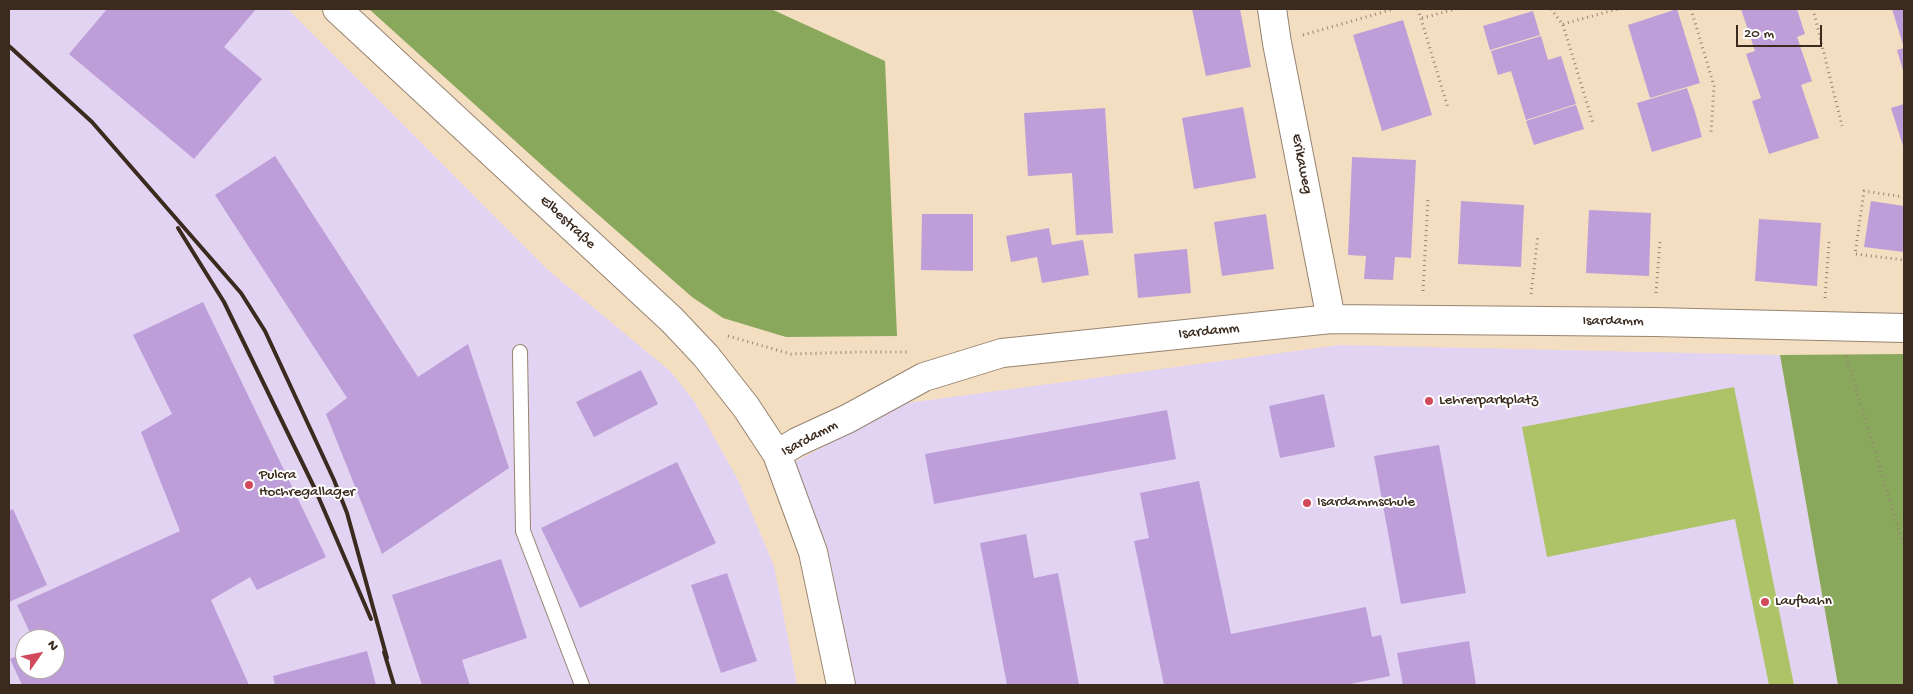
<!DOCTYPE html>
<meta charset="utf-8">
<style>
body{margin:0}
#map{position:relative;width:1913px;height:694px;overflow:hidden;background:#f3dec2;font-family:"Gochi Hand",sans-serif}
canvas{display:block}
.frame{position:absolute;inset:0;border:10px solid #3b2a1e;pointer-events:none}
.north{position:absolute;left:15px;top:629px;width:50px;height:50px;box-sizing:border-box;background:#fff;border:1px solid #b1aaa5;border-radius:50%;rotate:57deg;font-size:14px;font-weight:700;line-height:20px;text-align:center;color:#3b2a1e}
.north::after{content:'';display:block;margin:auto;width:18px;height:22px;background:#d1495b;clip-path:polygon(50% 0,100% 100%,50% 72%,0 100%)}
.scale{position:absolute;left:1736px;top:25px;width:86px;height:22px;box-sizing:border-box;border:2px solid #3b2a1e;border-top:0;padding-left:6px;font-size:15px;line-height:18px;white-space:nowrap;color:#3b2a1e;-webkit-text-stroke:4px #fff;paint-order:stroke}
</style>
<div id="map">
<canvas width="1913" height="694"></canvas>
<div class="frame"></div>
<div class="north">N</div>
<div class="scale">20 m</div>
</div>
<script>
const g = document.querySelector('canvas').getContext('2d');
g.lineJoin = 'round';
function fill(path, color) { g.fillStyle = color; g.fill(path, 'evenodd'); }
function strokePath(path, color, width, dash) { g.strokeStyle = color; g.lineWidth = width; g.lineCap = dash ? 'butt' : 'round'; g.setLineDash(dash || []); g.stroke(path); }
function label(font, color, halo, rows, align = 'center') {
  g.font = font + ' "Gochi Hand",sans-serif'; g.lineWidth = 4; g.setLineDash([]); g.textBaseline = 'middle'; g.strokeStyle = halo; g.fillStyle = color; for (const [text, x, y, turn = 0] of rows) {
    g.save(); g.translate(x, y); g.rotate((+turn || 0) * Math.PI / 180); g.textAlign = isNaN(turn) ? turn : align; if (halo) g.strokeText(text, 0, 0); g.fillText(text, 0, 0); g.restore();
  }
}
fill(new Path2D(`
 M9,9H288L548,270L670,371L694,401L737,478L774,566L797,685H9ZM25,639H55V669H25Z
 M1340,345L1780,355L1838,685H853L794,462L907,403Z`), '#e3d3f2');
fill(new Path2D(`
 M1734,387L1794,685H1769L1735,519L1547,557L1522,427Z`), '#aec267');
fill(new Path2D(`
 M369,9H771L885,61L897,336L786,337L723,318L692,297L545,168Z
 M1904,354V685H1838L1780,355Z`), '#8aa85c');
fill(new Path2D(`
 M107,9H256L224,47L262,79L194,159L69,54Z
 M1192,9H1240L1251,67L1206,76Z
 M1677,9L1700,83L1650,98L1628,25Z
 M1741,9H1797L1805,34L1797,37L1812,81L1801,85L1819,138L1769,154L1752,101L1761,98L1746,54L1755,51Z
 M1892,9H1904V48Z
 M1533,11L1540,35L1490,50L1483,26Z
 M1403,20L1432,115L1382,131L1353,35Z
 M1541,36L1548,60L1561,56L1576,104L1526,120L1511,71L1498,75L1491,51Z
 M1904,48V74L1897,50Z
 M1687,88L1695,112L1689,113L1695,112L1702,137L1652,152L1637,103Z
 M1904,104V149L1891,108Z
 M1576,105L1584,129L1534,145L1526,121Z
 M1243,107L1256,178L1194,189L1182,118Z
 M1105,108L1113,233L1076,235L1072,173L1028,176L1024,113Z
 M275,156L418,377L468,344L509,468L382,554L326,414L347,398L215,195Z
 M1352,157L1416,160L1411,258L1395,257L1393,280L1364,279L1366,256L1348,255Z
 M1461,201L1524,205L1521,267L1458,264Z
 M1871,201L1904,206V252L1864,247Z
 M1589,210L1651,213L1649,276L1586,273Z
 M922,214H973V271L921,270Z
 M1266,214L1274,269L1222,276L1214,222Z
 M1759,219L1821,223L1817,286L1755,281Z
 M1049,228L1052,245L1083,240L1089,275L1042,283L1037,257L1011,262L1006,236Z
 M1187,249L1191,293L1138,298L1134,254Z
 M203,302L326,557L257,590L250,577L211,600L249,685H22L10,659L25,652V669H55V639H33L17,605L180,531L141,432L172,414L133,335Z
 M641,370L658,404L594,437L576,402Z
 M1324,394L1335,447L1280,458L1269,406Z
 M1167,410L1176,459L934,504L925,454Z
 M1439,445L1466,593L1401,604L1374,456Z
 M677,462L716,543L580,608L541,528Z
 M1199,481L1231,634L1366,607L1372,637L1381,635L1390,676L1345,685H1164L1134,541L1149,538L1140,493Z
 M13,509L47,585L9,602V511Z
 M1026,534L1034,578L1058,573L1079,685H1007L980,543Z
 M501,559L527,638L462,660L470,685H422L392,595Z
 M727,573L757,661L721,673L691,585Z
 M1469,641L1476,685H1403L1397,653Z
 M367,651L376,685H275L273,676Z`), '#bd9ed8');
const lane = new Path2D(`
 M520,352L523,531L582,685`);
const street = new Path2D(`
 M337,9L672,320L706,356L746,407L777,454L813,552L841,685
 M1272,9L1277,43L1331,319
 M777,454L797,442L847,419L924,377L1002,353L1331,319L1654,322L1904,328`);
strokePath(lane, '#978470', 16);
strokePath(street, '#978470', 30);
strokePath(new Path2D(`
 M1418,9L1448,108
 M1551,9L1563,25L1593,123
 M1691,9L1714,86L1711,133
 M1813,9L1842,126
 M1422,18L1456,9
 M1563,24L1618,9
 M1303,35L1394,9
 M1904,197L1864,191L1855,254L1904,260
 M1423,291L1428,199
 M1656,293L1660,241
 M1531,294L1538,235
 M1825,298L1829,242
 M728,336L791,354L859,352H908
 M1846,356L1904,547`), '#978470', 3, [1, 4]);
strokePath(lane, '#fff', 14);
strokePath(street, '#fff', 28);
strokePath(new Path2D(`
 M9,46L92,122L241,293L265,331L334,480L347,513L387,658
 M178,228L224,302L315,489L371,619
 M384,652L394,685`), '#3b2a1e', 4);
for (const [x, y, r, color] of [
 [1429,401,5,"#d1495b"],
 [249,485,5,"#d1495b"],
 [1307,503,5,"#d1495b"],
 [1765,602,5,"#d1495b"]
]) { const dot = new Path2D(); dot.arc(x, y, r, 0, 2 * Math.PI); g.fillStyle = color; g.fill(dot); strokePath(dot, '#fff', 2); }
label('15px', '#3b2a1e', '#fff', [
 ["Erikaweg",1301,164,79],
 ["Elbestraße",567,223,43],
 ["Isardamm",1613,322],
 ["Isardamm",1209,332,-6],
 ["Isardamm",810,439,-28]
]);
label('15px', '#3b2a1e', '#fff', [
 ["Lehrerparkplatz",1439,401],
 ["Pulcra",259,476],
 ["Hochregallager",259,493],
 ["Isardammschule",1317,503],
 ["Laufbahn",1775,602]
], 'left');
</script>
